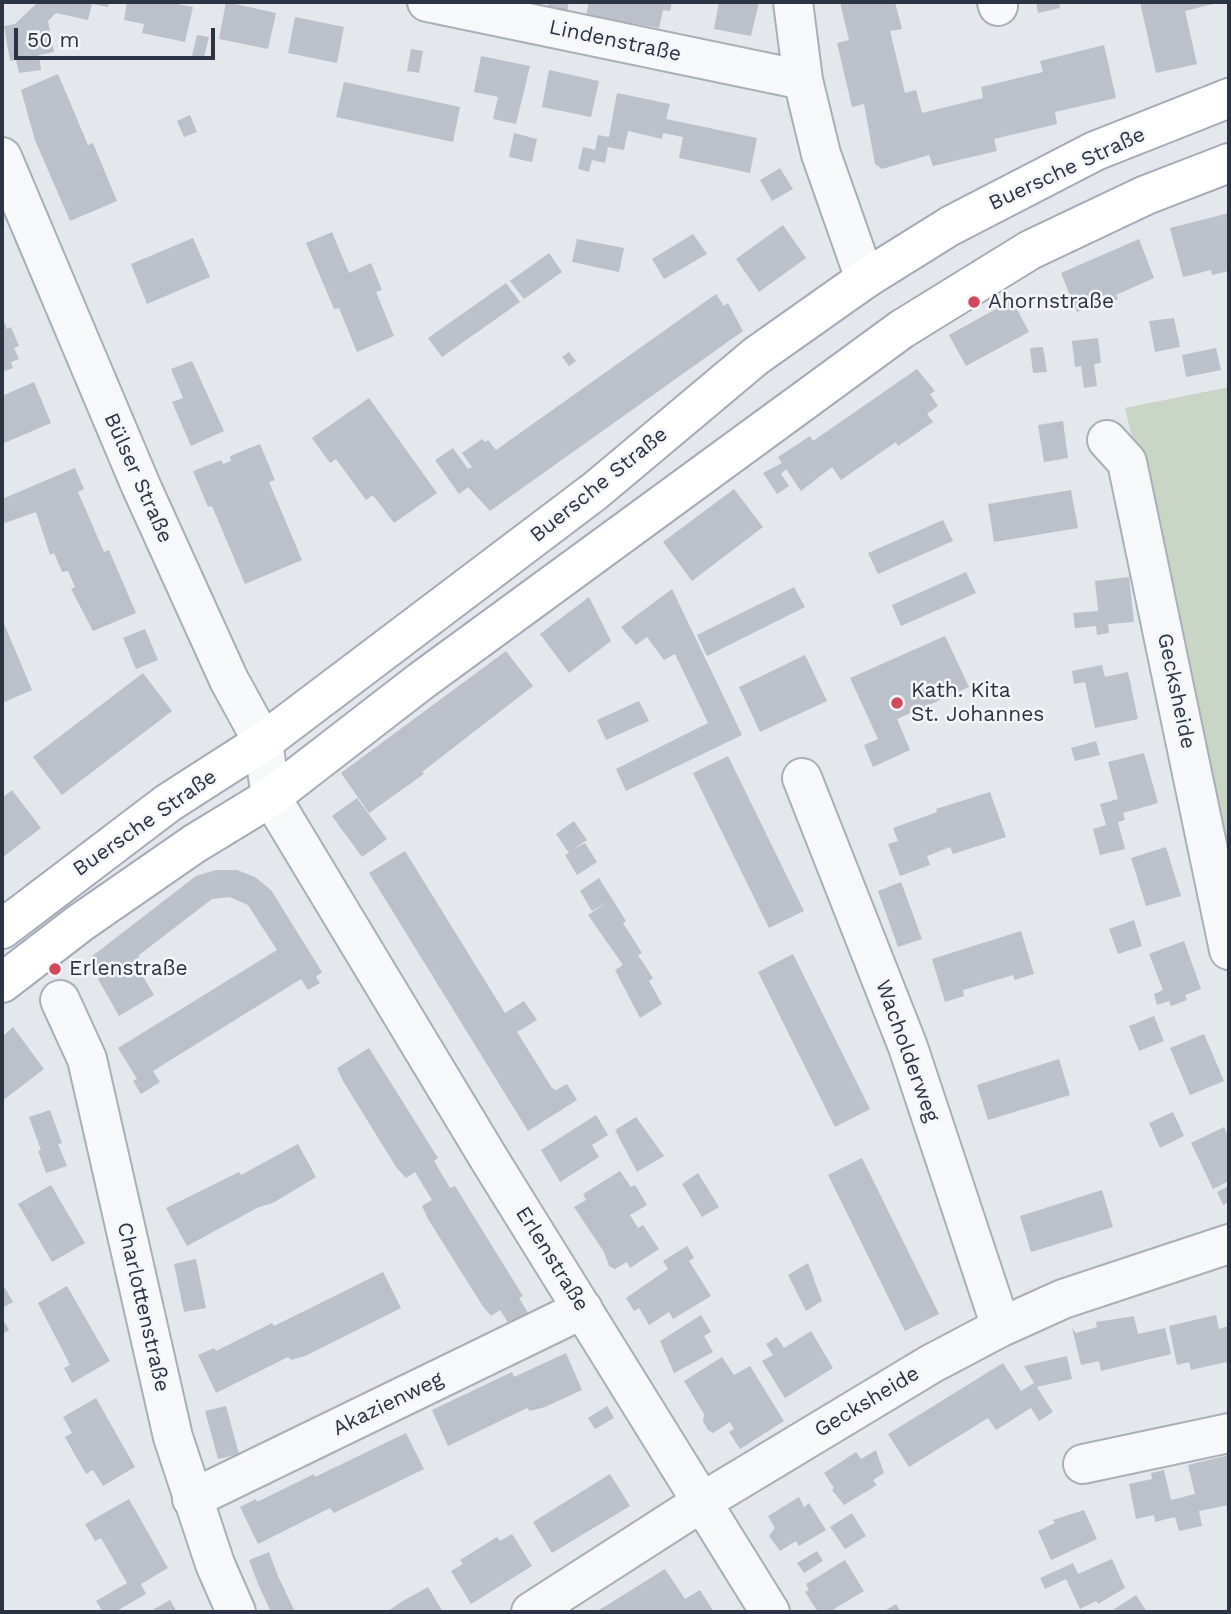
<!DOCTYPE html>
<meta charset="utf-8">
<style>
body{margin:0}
#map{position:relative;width:1231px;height:1614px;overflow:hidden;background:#e4e7ec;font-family:"Work Sans",sans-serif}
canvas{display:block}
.frame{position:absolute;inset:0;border:4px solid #2b3445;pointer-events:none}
.scale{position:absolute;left:14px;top:28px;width:201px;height:32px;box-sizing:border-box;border:4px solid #2b3445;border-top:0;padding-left:9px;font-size:21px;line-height:24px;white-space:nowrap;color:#2b3445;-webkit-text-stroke:5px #f4f6f9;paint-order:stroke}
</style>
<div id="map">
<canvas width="1231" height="1614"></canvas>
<div class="frame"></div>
<div class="scale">50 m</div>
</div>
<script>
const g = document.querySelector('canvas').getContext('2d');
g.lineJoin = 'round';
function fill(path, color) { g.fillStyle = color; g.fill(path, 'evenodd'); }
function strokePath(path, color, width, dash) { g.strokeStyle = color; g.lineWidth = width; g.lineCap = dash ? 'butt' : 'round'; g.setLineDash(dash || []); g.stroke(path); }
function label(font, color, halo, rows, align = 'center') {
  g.font = font + ' "Work Sans",sans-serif'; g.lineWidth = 5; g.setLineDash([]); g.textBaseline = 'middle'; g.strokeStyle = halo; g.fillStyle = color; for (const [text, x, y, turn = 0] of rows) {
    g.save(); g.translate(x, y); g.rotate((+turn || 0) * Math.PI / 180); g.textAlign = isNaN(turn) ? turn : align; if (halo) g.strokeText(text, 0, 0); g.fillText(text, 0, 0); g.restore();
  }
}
fill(new Path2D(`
 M1229,387V854L1125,408Z`), '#c9d6c5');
fill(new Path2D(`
 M38,2H109L108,7L92,4L88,20L56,13L48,21L54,52L39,55L41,70L19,73L16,60L10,61L4,26L15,24Z
 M127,2H166L193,7L185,42L142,33L144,24L124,20Z
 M226,2L276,13L268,49L219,39Z
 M549,2H569L567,11L548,6Z
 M589,2H672L670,11L663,10L659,28L586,15Z
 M719,2H759L751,36L714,29Z
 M840,2H895L902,29L890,31L905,93L916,90L922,113L983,98L981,87L1043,72L1040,61L1104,45L1116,98L1055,112L1057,124L994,139L997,151L933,166L929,155L882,169L875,164L864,104L852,107L837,43L849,40Z
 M1036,2H1059L1060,8L1038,13Z
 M1140,2H1221L1185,11L1197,64L1156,73Z
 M295,17L344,27L337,63L288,53Z
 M197,35L209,37L204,58L192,56Z
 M411,49L423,51L419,73L407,71Z
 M481,56L530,66L516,124L493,119L498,97L474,92Z
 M549,70L599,81L591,117L542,107Z
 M58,74L88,145L93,143L117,201L70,221L35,140L21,90Z
 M344,82L460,107L453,142L336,117Z
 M617,93L670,104L666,119L757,138L750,173L679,158L683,137L663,133L662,139L628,131L624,150L608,147L605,163L592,160L589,172L578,169L583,147L595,150L598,135L609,137Z
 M190,115L197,132L184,137L177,121Z
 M514,133L537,139L532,162L509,157Z
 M780,168L793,189L772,201L760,180Z
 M1229,213V271L1212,275L1211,270L1183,277L1170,228Z
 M783,225L806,258L759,292L736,259Z
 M332,232L349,273L371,263L382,290L376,292L394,336L357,352L339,308L334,309L306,243Z
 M693,234L707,254L664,279L652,259Z
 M193,238L210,277L147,304L131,264Z
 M577,239L624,248L619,272L572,262Z
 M1139,239L1154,278L1116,295L1118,299L1095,310L1093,305L1077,312L1061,273Z
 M549,253L562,272L524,299L510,281Z
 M506,283L520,302L442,357L428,338Z
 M716,294L724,306L728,303L743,331L490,511L468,487L459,494L435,460L453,448L468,469L472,467L462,453L482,439L485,442L488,440L496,450Z
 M1012,300L1029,332L966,366L949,335Z
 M2,317L7,329L11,327L19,346L14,348L19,359L11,362L13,368L2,372Z
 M1174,318L1180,347L1155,352L1149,321Z
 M1098,338L1101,363L1094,364L1097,386L1084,388L1081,366L1075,367L1072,341Z
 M1043,347L1047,372L1033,373L1030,348Z
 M1216,348L1221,370L1186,377L1182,355Z
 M569,352L576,361L569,366L562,357Z
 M192,361L224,431L191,446L172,402L183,398L171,369Z
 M917,369L935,391L930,394L938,406L927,414L933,422L898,446L896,442L841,480L832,467L801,491L786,469L781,474L789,486L777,494L763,473L782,463L778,457L810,436L813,441Z
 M34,382L51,423L2,444V396Z
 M369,398L437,493L394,523L373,495L366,500L336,459L330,463L312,438Z
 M1063,421L1068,458L1044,462L1038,425Z
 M260,444L275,480L269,482L302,560L245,584L212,506L208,507L193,471L221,460L223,464L231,461L230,456Z
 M75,468L84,489L78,492L104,552L109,550L136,613L93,631L71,589L75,587L68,571L62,572L54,553L50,555L36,512L2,524V499Z
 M734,489L763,527L692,581L663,542Z
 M1071,490L1078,528L994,542L988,504Z
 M943,520L953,541L878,574L868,553Z
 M966,572L976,593L901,626L892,605Z
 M1129,577L1134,622L1108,624L1109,633L1097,635L1096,626L1075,628L1073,613L1098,611L1095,581Z
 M794,587L805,607L707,656L697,635Z
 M672,589L742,735L626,791L616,769L708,723L675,654L664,660L647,637L636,645L621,627Z
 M589,597L611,641L569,673L540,634Z
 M2,619L32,690L2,703Z
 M145,629L158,660L136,669L123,638Z
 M945,636L969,687L897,719L910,750L873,767L864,745L878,739L850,678Z
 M506,651L533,686L422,772L424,774L369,813L341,773Z
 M805,655L827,701L760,732L739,687Z
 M1102,665L1105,677L1128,672L1138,719L1095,728L1085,682L1074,684L1072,671Z
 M143,673L172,711L62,795L33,757Z
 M639,701L649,721L606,740L597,720Z
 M1096,741L1100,755L1075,761L1071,748Z
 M1144,753L1158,803L1123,813L1125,820L1118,822L1125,849L1100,855L1093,829L1106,825L1100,804L1118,799L1108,762Z
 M728,756L804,911L769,928L693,773Z
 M12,790L41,828L2,858V798Z
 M990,792L1006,837L953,854L950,847L927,856L930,865L900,876L888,844L898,841L893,828L937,812L936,809Z
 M357,798L387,839L362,857L332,816Z
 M574,821L587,840L572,850L585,843L597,862L577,875L565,855L569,853L556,834Z
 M1166,847L1181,896L1146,906L1131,858Z
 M405,851L505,1013L524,1001L537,1020L517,1032L552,1088L556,1090L567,1084L577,1100L528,1131L369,873Z
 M216,870H237L255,877L271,890L322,972L316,977L320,983L308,990L301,979L153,1071L160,1082L141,1094L133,1081L137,1079L118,1048L277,950L248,905L230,897L212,899L139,955L137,966L154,995L119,1016L98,979L104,976L91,957L196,876Z
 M599,878L626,921L623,923L642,953L638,955L653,978L649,981L662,1004L640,1018L615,970L623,965L588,915L609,901L592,911L580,891Z
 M901,882L922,939L898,947L878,891Z
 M1134,920L1142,946L1118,954L1109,929Z
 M1021,931L1034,974L1015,980L1013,975L963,990L964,996L945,1002L932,959Z
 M1184,941L1201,989L1185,995L1187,1000L1171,1006L1169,1001L1157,1005L1154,994L1163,990L1149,954Z
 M793,954L870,1109L835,1127L758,972Z
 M1154,1016L1164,1041L1139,1051L1129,1026Z
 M13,1027L44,1069L2,1101V1037Z
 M1204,1034L1224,1081L1190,1095L1170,1048Z
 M369,1048L438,1158L434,1161L450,1188L455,1186L523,1296L519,1298L533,1321L514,1332L500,1310L491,1316L482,1305L428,1219L422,1206L432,1200L415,1172L406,1178L396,1167L343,1081L337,1068Z
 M1059,1059L1070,1095L988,1120L977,1085Z
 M50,1110L62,1143L58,1144L67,1166L46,1173L38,1151L41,1150L29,1117Z
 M1173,1112L1184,1136L1160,1148L1149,1123Z
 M596,1115L608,1135L592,1145L599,1157L560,1182L541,1150Z
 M636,1117L664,1156L637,1172L615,1130Z
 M1224,1127L1229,1138V1181L1213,1189L1191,1143Z
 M298,1144L316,1177L273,1203L259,1207L187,1246L166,1208L239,1172L241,1175Z
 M862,1158L939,1314L905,1331L828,1175Z
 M620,1171L631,1187L635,1185L647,1205L630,1215L638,1228L643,1225L659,1249L630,1268L627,1262L615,1269L609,1266L604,1252L574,1207L586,1200L583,1194Z
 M698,1173L719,1207L702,1217L682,1184Z
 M51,1185L85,1243L52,1262L18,1204Z
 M1229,1186V1202L1223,1205L1217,1192Z
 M1102,1190L1113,1227L1031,1252L1020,1216Z
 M687,1246L694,1258L689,1261L711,1296L673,1319L669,1312L649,1325L639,1308L634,1311L626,1298L668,1269L663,1261Z
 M196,1259L206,1308L184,1312L174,1264Z
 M808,1263L822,1301L806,1311L788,1275Z
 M383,1272L401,1308L305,1356L291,1360L288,1357L216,1393L198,1355L214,1348L216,1351L272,1323L274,1326Z
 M2,1283L13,1302L2,1308Z
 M67,1286L110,1361L72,1383L64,1368L70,1365L38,1303Z
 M701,1315L711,1332L704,1336L713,1352L674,1373L660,1341Z
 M1216,1315L1219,1329L1229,1326V1371L1226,1362L1191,1370L1189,1362L1177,1365L1169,1326Z
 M1134,1316L1138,1334L1165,1328L1171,1354L1101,1371L1099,1361L1081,1365L1072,1328L1076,1333L1097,1327L1096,1322Z
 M2,1318L9,1330L2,1334Z
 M811,1331L833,1368L785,1398L762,1361L773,1355L766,1344L777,1337L784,1348Z
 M566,1353L582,1390L545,1407L530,1411L527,1408L448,1446L432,1410L512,1372L514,1377Z
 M1067,1356L1072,1379L1037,1387L1053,1412L1039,1421L1031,1408L996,1430L988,1418L909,1467L888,1434L1003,1363L1021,1391L1034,1383L1024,1366Z
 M722,1357L734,1375L750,1366L784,1421L740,1449L729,1432L734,1429L730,1422L713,1433L708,1430L703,1421L704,1414L684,1381Z
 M96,1398L135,1467L103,1486L93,1470L86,1474L75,1455L65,1437L72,1433L63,1417Z
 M226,1406L239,1454L218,1459L205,1411Z
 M607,1406L614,1418L595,1429L588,1418Z
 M406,1433L424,1469L334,1513L330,1508L258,1544L240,1507L256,1499L257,1502L314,1474L315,1477Z
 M876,1450L884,1473L873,1480L877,1485L844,1505L832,1490L834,1488L824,1473L856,1452L861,1459Z
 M1229,1455V1505L1199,1511L1202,1526L1179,1531L1175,1517L1155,1522L1154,1515L1136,1519L1129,1484L1152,1479L1151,1473L1164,1470L1171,1500L1195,1494L1188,1465Z
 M610,1474L630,1506L552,1553L533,1522Z
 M799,1497L804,1507L809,1503L826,1530L799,1546L796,1541L780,1551L769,1536L775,1528L768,1516Z
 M129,1499L168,1568L141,1584L146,1594L115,1612H103L96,1601L127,1583L101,1538L95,1541L85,1524Z
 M1084,1510L1097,1539L1051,1560L1038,1531L1055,1523L1053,1520Z
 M852,1513L866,1536L845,1549L830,1527Z
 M512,1534L532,1566L471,1604L451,1571L463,1564L460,1560L497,1537L500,1541Z
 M817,1551L823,1561L804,1573L797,1563Z
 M269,1552L278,1576L295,1612H271L258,1584L249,1560Z
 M1112,1559L1125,1588L1098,1604L1096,1601L1080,1609L1066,1579L1045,1589L1040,1578L1073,1563L1078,1574Z
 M845,1560L864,1591L829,1612H818L805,1592L809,1590L806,1584Z
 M665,1569L685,1599L700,1590L714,1612H596Z
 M428,1587L443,1612H387L401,1602Z
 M1136,1595L1147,1612H1110Z
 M170,1600L177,1612H149Z
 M896,1604L901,1612H883Z`), '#bbc0ca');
const minor = new Path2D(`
 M427,2L803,80
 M793,2L803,80L821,154L865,279
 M997,2L998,6
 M2,157L141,486L229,680L263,742L271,797L491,1162L770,1612
 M1107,440L1127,462L1229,950
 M802,778L908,1047L1001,1327
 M60,1000L87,1059L173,1437L215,1564L236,1612
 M1083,1464L1229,1433
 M192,1499L583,1309
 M531,1612L702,1502L931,1364L1001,1327L1063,1299L1229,1244`);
const major = new Path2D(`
 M2,929L168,803L263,742L595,491L756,356L865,279L950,226L1095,151L1229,98
 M2,983L80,923L194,844L271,797L421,681L902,329L1030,250L1146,195L1229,163`);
strokePath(minor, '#a9aeb7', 42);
strokePath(major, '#a3abb8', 42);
strokePath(minor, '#f7f8fa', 38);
strokePath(major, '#fff', 38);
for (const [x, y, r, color] of [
 [974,302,7,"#d1495b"],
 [897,703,7,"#d1495b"],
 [55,969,7,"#d1495b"]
]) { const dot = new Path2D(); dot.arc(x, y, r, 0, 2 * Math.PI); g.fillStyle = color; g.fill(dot); strokePath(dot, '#f4f6f9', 2.5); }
label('21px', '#2b3445', '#f4f6f9', [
 ["Lindenstraße",615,41,12],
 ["Buersche Straße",1067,169,-25],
 ["Bülser Straße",138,478,66],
 ["Buersche Straße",599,485,-39],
 ["Gecksheide",1176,691,78],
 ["Buersche Straße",145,823,-35],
 ["Wacholderweg",907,1051,70],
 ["Erlenstraße",552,1259,58],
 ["Charlottenstraße",143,1307,77],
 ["Gecksheide",867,1402,-31],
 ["Akazienweg",388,1404,-26]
]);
label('21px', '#2b3445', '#f4f6f9', [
 ["Ahornstraße",988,302],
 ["Kath. Kita",911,691],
 ["St. Johannes",911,715],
 ["Erlenstraße",69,969]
], 'left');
</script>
